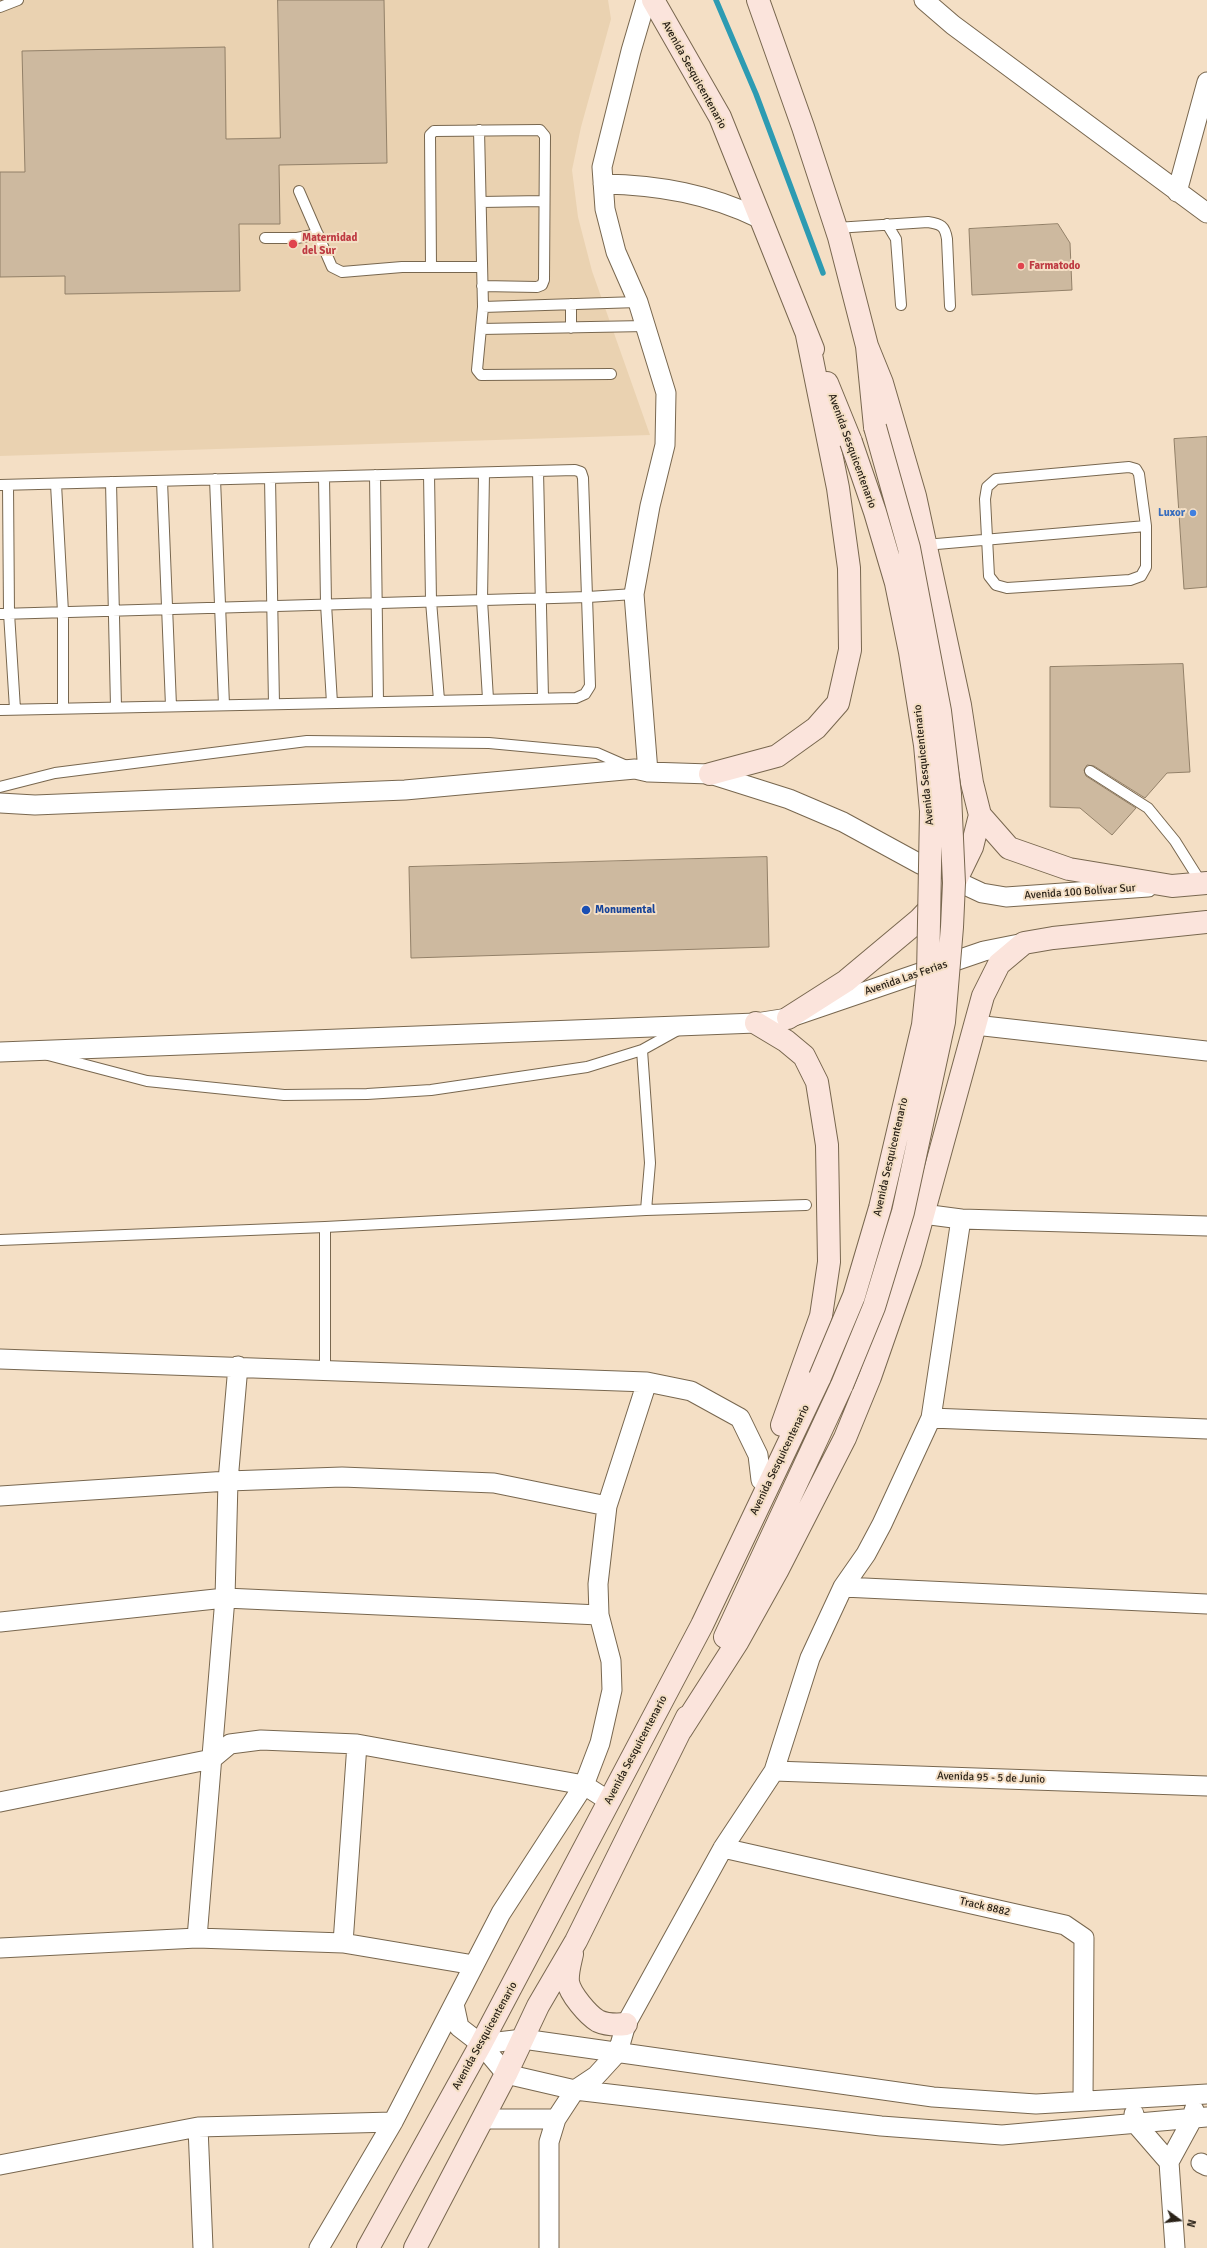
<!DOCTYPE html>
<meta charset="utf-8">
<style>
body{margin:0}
#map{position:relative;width:1207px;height:2248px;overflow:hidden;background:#f4dfc5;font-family:Signika,sans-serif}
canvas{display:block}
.north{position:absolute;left:1159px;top:2200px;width:40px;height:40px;-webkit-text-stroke:3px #f4dfc5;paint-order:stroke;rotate:105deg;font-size:11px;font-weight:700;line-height:16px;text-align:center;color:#2a2218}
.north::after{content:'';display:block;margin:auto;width:14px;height:18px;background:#2a2218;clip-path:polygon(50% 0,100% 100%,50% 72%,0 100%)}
</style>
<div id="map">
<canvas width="1207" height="2248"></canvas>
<div class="north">N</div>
</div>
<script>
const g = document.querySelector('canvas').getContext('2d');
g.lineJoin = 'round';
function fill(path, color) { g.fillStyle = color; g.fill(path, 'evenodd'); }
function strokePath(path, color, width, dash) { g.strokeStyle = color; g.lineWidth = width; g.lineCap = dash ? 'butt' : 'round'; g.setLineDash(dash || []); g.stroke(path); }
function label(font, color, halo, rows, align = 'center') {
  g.font = font + ' Signika,sans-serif'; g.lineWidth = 4; g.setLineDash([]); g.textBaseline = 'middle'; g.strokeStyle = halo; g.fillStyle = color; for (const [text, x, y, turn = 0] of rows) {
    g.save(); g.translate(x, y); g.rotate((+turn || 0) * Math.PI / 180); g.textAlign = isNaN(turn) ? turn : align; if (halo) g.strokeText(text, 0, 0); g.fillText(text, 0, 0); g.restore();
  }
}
fill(new Path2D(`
 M0,0H608L611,19L581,127L572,170L578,217L592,271L650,435L0,456Z`), '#ead2b1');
strokePath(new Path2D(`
 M716,0L756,94L823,273`), '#2d9bb2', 5.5);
const building = new Path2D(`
 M278,0H384L387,163L279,165L280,224H239L240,291L65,294V276L0,277V172H25L22,51L225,47L226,139L280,138Z
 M1058,224L1070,243L1072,290L972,295L969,229Z
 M1207,437V587L1184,589L1174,439Z
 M1183,664L1190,772L1167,773L1145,798L1094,766L1087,765L1084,770L1086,776L1136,808L1112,835L1080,808L1050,807V667Z
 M767,857L769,947L411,958L409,867Z`);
fill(building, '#cdb99f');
strokePath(building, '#928068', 1);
const lane = new Path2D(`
 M0,7L18,0
 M479,130L483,307L477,370L481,375L611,374
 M299,191L332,267L342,272L402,267H482
 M481,202L544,201
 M887,224L896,239L901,305
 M836,228L928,222C941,224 945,226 947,239L950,306
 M265,238H297L318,234
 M431,267L430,135L434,131L540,130L545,136L544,280L542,285L537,287L482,286
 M571,304V328
 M483,307L638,302
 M481,329L646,326
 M538,471L543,698
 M484,473L482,600L488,699
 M429,474L431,601L439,700
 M375,475L378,702
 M324,477L326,604L332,703
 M270,478L274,704
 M215,479L224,705
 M162,481L171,706
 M111,482L116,707
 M56,484L63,612V708
 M0,485L575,470L581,472L583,478L590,686L585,694L576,698L0,710
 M8,485L9,613L15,709
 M925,545L1146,526V567L1141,576L1130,580L1007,588L996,585L989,576L985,499L987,487L996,479L1129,467L1136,469L1139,474L1146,526
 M0,614L588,597L634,594
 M1090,771L1148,808L1175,841L1202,884
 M0,787L55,773L307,741L489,743L597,753L629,767
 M48,1055L147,1081L284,1095L367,1094L431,1090L587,1067L642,1050L678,1030
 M646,1210L806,1205
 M325,1227V1369
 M0,1240L325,1227L646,1210L650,1163L642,1050`);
const street = new Path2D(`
 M646,0L631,51L602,167L605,209L616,252L638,302L666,393L665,445L650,506L634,594L648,772
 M924,0L953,25L1207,213
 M603,184C659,185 710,194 761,219
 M1177,192L1207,82
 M0,803L35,805L405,790L635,769L648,772L710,774L789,799L843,822L920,864L982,893L1006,897L1148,887
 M975,1025L1207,1051
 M0,1052L756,1023L788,1018L984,951L1024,943
 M923,1214L961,1219L1207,1226
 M0,1359L647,1382L691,1391L740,1418L758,1455L761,1480
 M931,1418L1207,1429
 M0,1496L228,1481L342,1477L494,1483L607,1506
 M843,1587L1207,1604
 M0,1622L225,1598L599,1615
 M774,1771L1207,1786
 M0,1802L212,1759L230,1744L261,1740L357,1744L584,1785L609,1801
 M723,1848L1065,1925L1084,1938L1083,2101
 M197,1938L225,1598L228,1481L238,1366
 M343,1943L357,1744
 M0,1948L197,1938L343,1943L474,1965
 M454,2004L459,2027L481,2044L506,2074L575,2090L881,2126L1002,2135L1207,2117
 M481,2044L523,2039L933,2097L1036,2104L1207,2094
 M1134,2114L1136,2124L1169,2162
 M482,2119H556
 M198,2127L203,2248
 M1201,2163L1207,2166
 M0,2165L198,2127L393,2122
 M319,2248L393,2122L501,1913L584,1785L600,1743L612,1690L611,1661L599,1615L598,1584L607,1506L647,1382
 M549,2248V2142L556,2119L575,2090L596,2076L618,2052L626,2024L723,1848L774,1771L810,1658L843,1587L866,1554L882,1524L931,1418L961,1219
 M1175,2248L1169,2162L1193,2118L1194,2110`);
const secondary = new Path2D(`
 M653,0L720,117L813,349
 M758,0L803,127L839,237L867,346L875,427
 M867,346L882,383L915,496L960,705L972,783L980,815L1009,848L1069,869L1172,886L1207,883
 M827,383L851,442
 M710,774L777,756L816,728L838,703L850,650L849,568L838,488L807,335
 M788,1018L846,981L919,920L955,882L972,847L980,815
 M756,1023L786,1041L804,1056L817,1082L827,1145L829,1262L821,1316L782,1425
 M725,1637L842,1385
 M681,1730L738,1641L777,1571L845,1438L870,1377L910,1262L983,996L999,964L1024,943L1053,938L1207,922
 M572,1954C570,1963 567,1973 568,1982C570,1994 588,2015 598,2021C607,2025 617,2025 626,2024
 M368,2248L481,2044L702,1625L820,1377
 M415,2248L506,2074L538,2006L576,1941L687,1717`);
strokePath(lane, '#78674f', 12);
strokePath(street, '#78674f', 21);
strokePath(secondary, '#78674f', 24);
strokePath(lane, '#fff', 10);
strokePath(street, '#fff', 19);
strokePath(secondary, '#fbe4dc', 22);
const secondaryBridge = new Path2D(`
 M820,1377L854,1296L880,1208L923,1025L928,977L931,811L925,745L910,652L896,583L875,512L851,442
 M842,1385L874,1307L903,1212L944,1022L952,927L954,883L950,794L940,711L909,548L875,427`);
strokePath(secondaryBridge, '#78674f', 24, []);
strokePath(secondaryBridge, '#fbe4dc', 22);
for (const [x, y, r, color] of [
 [293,244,5,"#e0444e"],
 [1021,266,4,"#e0444e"],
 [1193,513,4,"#3f7fe0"],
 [586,910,5,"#1a4fb4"]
]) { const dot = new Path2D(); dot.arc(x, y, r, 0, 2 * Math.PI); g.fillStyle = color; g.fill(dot); strokePath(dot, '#f4dfc5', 1.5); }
label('11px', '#2a2218', '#f4dfc5', [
 ["Avenida Sesquicentenario",694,75,61],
 ["Avenida Sesquicentenario",852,451,70],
 ["Avenida Sesquicentenario",924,765,-96],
 ["Avenida 100 Bolívar Sur",1080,892,-4],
 ["Avenida Las Ferias",906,978,-19],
 ["Avenida Sesquicentenario",891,1157,-77],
 ["Avenida Sesquicentenario",780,1460,-64],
 ["Avenida Sesquicentenario",636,1750,-62],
 ["Avenida 95 - 5 de Junio",991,1778,2],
 ["Track 8882",985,1907,13],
 ["Avenida Sesquicentenario",485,2036,-61]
]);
label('bold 11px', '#be3a42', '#f4dfc5', [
 ["Maternidad",302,238],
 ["del Sur",302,251],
 ["Farmatodo",1029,266]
], 'left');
label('bold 11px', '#366cbe', '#f4dfc5', [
 ["Luxor",1185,513]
], 'right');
label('bold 11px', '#164399', '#f4dfc5', [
 ["Monumental",595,910]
], 'left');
</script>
